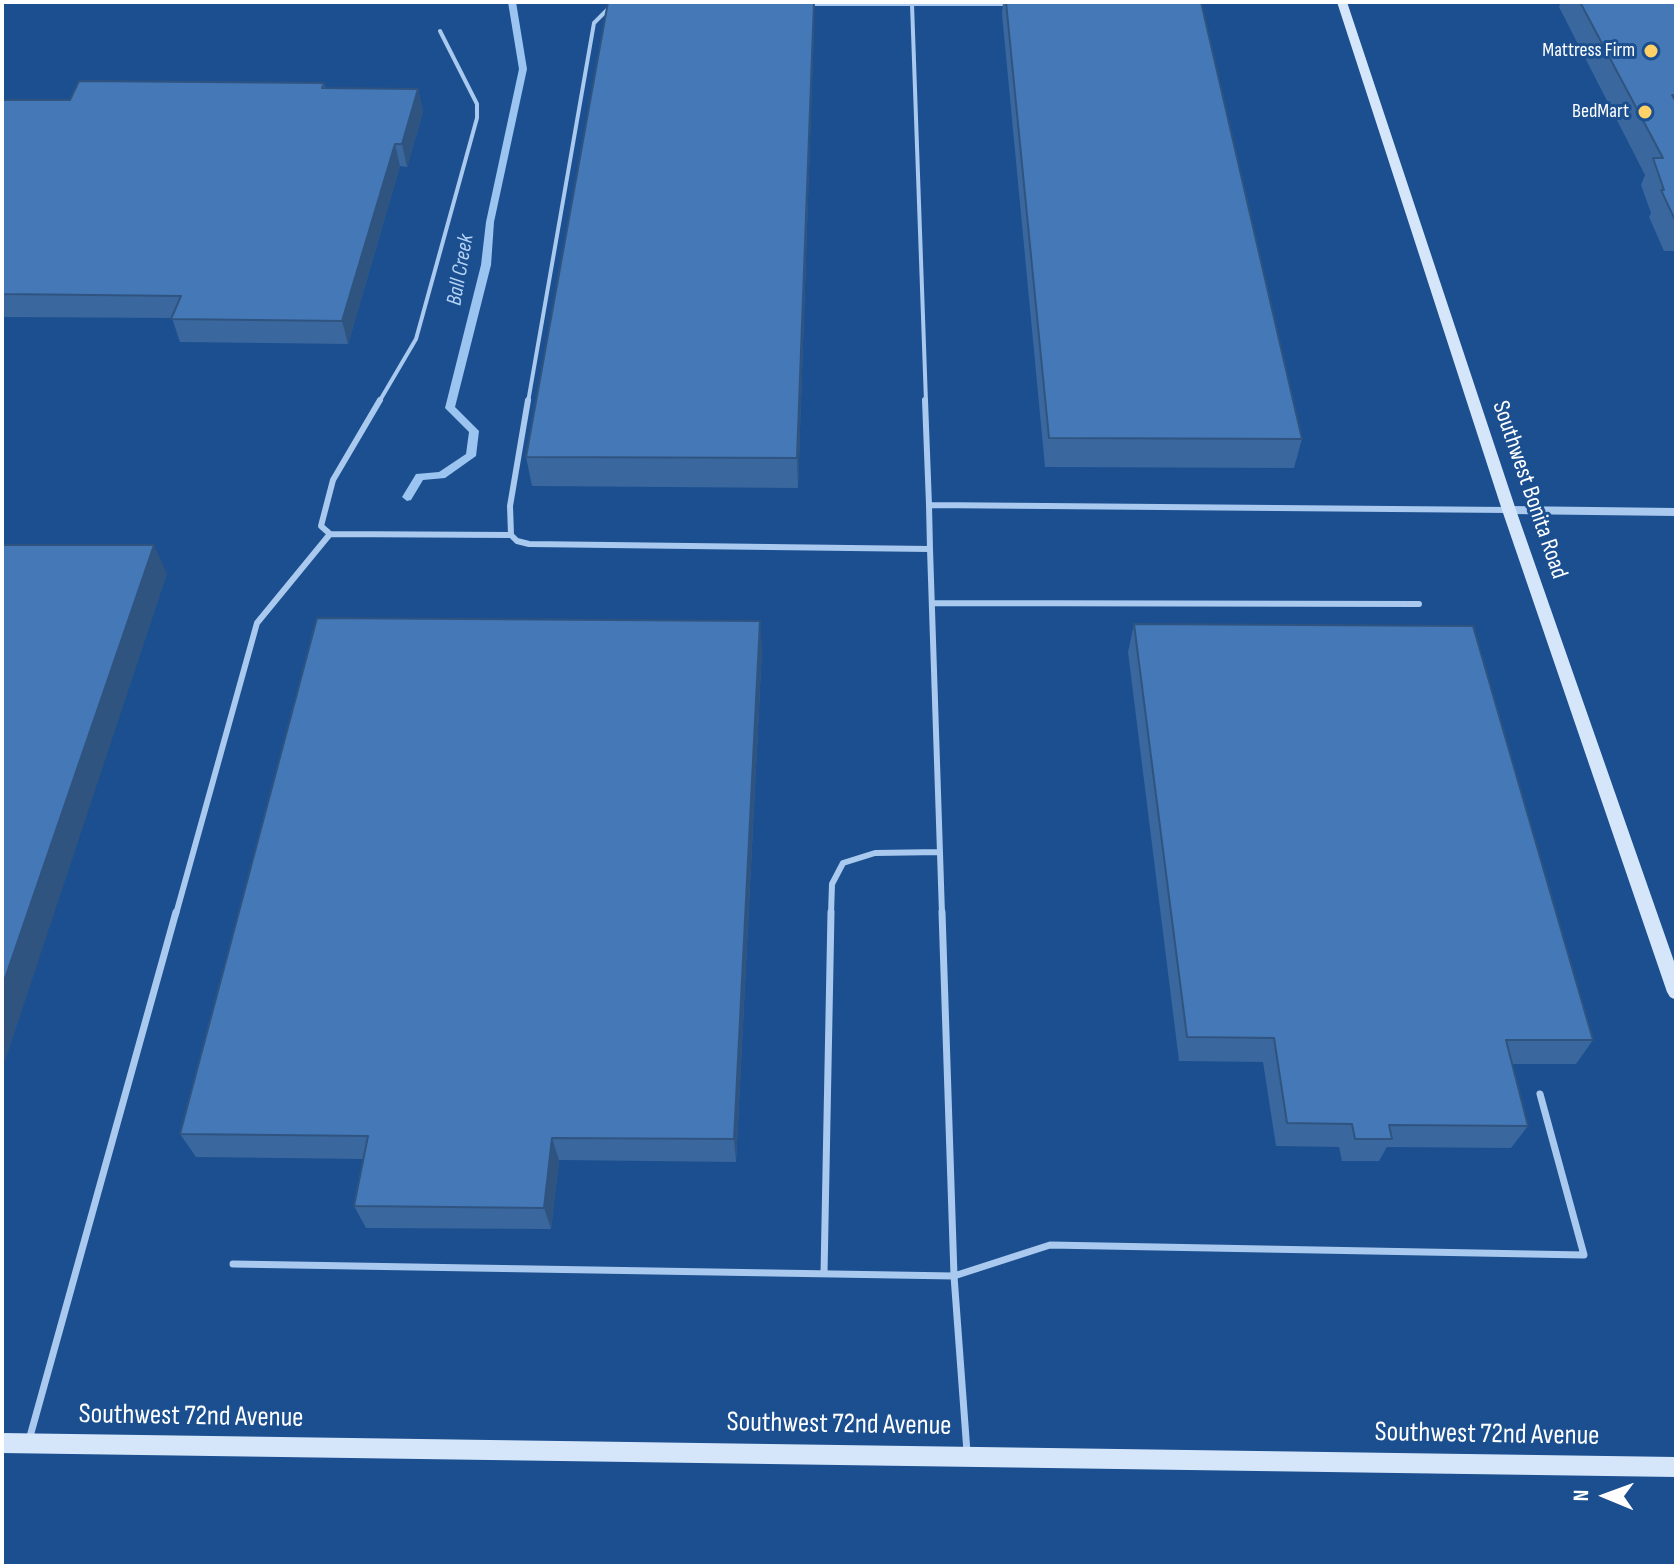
<!DOCTYPE html>
<style>
body{margin:0}
#map{position:relative;width:1678px;height:1568px;overflow:hidden;background:#1b4f8f;font-family:"Sofia Sans Condensed",sans-serif}
canvas{display:block}
.frame{position:absolute;inset:0;border:4px solid #fff;pointer-events:none}
.north{position:absolute;left:1566px;top:1456px;width:80px;height:80px;-webkit-text-stroke:6px #1b4f8f;paint-order:stroke;rotate:271deg;font-size:22px;font-weight:700;line-height:32px;text-align:center;color:#fff}
.north::after{content:'';display:block;margin:auto;width:28px;height:36px;background:#fff;clip-path:polygon(50% 0,100% 100%,50% 72%,0 100%)}
</style>
<div id="map">
<canvas width="1678" height="1568"></canvas>
<div class="frame"></div>
<div class="north">N</div>
</div>
<script>
const g = document.querySelector('canvas').getContext('2d');
g.lineJoin = 'round';
function fill(path, color) { g.fillStyle = color; g.fill(path, 'evenodd'); }
function strokePath(path, color, width, dash) { g.strokeStyle = color; g.lineWidth = width; g.lineCap = dash ? 'butt' : 'round'; g.setLineDash(dash || []); g.stroke(path); }
function label(font, color, halo, rows, align = 'center') {
  g.font = font + ' "Sofia Sans Condensed",sans-serif'; g.lineWidth = 6; g.setLineDash([]); g.textBaseline = 'middle'; g.strokeStyle = halo; g.fillStyle = color; for (const [text, x, y, turn = 0] of rows) {
    g.save(); g.translate(x, y); g.rotate((+turn || 0) * Math.PI / 180); g.textAlign = isNaN(turn) ? turn : align; if (halo) g.strokeText(text, 0, 0); g.fillText(text, 0, 0); g.restore();
  }
}
fill(new Path2D(`
 M508,2H516L527,69L494,222L491,265L455,407L479,431L476,456L445,478L423,480L411,500L407,501L402,497L416,474L439,472L466,454L469,432L445,408L481,265L486,222L519,69Z`), '#9cc4f0');
strokePath(new Path2D(`
 M808,4H912L926,402
 M912,4H1009
 M379,402L416,339L477,118V104L440,31
 M528,402L594,23L613,4`), '#a9c9ee', 4);
strokePath(new Path2D(`
 M528,400L510,506L511,535L517,541L529,544L930,549L929,505
 M925,400L929,505L1508,510
 M330,534L321,526L333,480L380,400
 M930,549L942,914
 M932,603L1419,604
 M176,914L257,623L330,534L511,535
 M831,914L832,884L843,863L875,853L940,852`), '#a9c9ee', 6);
strokePath(new Path2D(`
 M942,912L954,1276L967,1452
 M233,1264L954,1276L1050,1245L1584,1255L1540,1094
 M824,1274L831,912
 M29,1440L176,912`), '#a9c9ee', 7);
fill(new Path2D(`
 M1509,506L1676,508V516L1509,514L1503,510Z`), '#a9c9ee');
fill(new Path2D(`
 M1337,2H1347L1516,510L1676,967V1000L1670,997L1667,992L1502,510Z
 M2,1433L1676,1457V1477L2,1453Z`), '#d6e6fa');
fill(new Path2D(`
 M814,2V26L798,488L532,486L526,457Z
 M1003,2H1201L1302,439L1294,468L1045,467L1002,14Z
 M1561,2H1676V251H1664L1649,217L1651,213L1641,185L1645,175L1559,7Z
 M324,83L325,88L418,89L423,112L407,167L400,166L348,344L180,342L172,318L2,317V100H70Z
 M1134,624L1593,1040L1576,1064H1512L1528,1126L1511,1148L1387,1147L1379,1161H1342L1339,1147L1276,1146L1263,1062L1179,1061L1128,652Z
 M762,649L736,1162L559,1160L551,1229L366,1228L354,1206L363,1159L196,1157L180,1134Z`), '#3a679d');
fill(new Path2D(`
 M814,2V26L798,488L797,458Z
 M418,89L423,112L407,167L402,144Z
 M395,144L400,166L348,344L342,321Z
 M154,545L167,574L2,1070V987Z
 M760,621L762,649L736,1162L734,1139Z
 M552,1138L559,1160L551,1229L544,1208Z`), '#305480');
const building = new Path2D(`
 M608,2H814L797,458L526,457Z
 M1006,2H1201L1302,439L1049,438Z
 M1580,2H1676V95H1672L1676,102V222L1661,190H1664L1653,158H1663Z
 M79,81L324,83L322,88L418,89L402,144H395L342,321L171,319L181,296L2,294V100H70Z
 M2,545H154L2,987Z
 M317,618L760,621L734,1139L552,1138L544,1208L354,1206L368,1136L180,1134Z
 M1134,624L1473,626L1593,1040H1506L1528,1126L1389,1125L1392,1139H1355L1352,1124L1287,1123L1274,1038L1187,1037Z`);
fill(building, '#4478b7');
strokePath(building, '#305480', 2);
for (const [x, y, r, color] of [
 [1651,51,8,"#ffd166"],
 [1645,112,8,"#ffd166"]
]) { const dot = new Path2D(); dot.arc(x, y, r, 0, 2 * Math.PI); g.fillStyle = color; g.fill(dot); strokePath(dot, '#1b4f8f', 3); }
label('20px', '#fff', '#1b4f8f', [
 ["Mattress Firm",1635,51],
 ["BedMart",1629,112]
], 'right');
label('italic 22px', '#b5d3f5', '#1b4f8f', [
 ["Ball Creek",461,270,-80]
]);
label('24px', '#fff', '#1b4f8f', [
 ["Southwest Bonita Road",1529,490,71]
]);
label('28px', '#fff', '#1b4f8f', [
 ["Southwest 72nd Avenue",191,1417,1],
 ["Southwest 72nd Avenue",839,1425,1],
 ["Southwest 72nd Avenue",1487,1435,1]
]);
</script>
